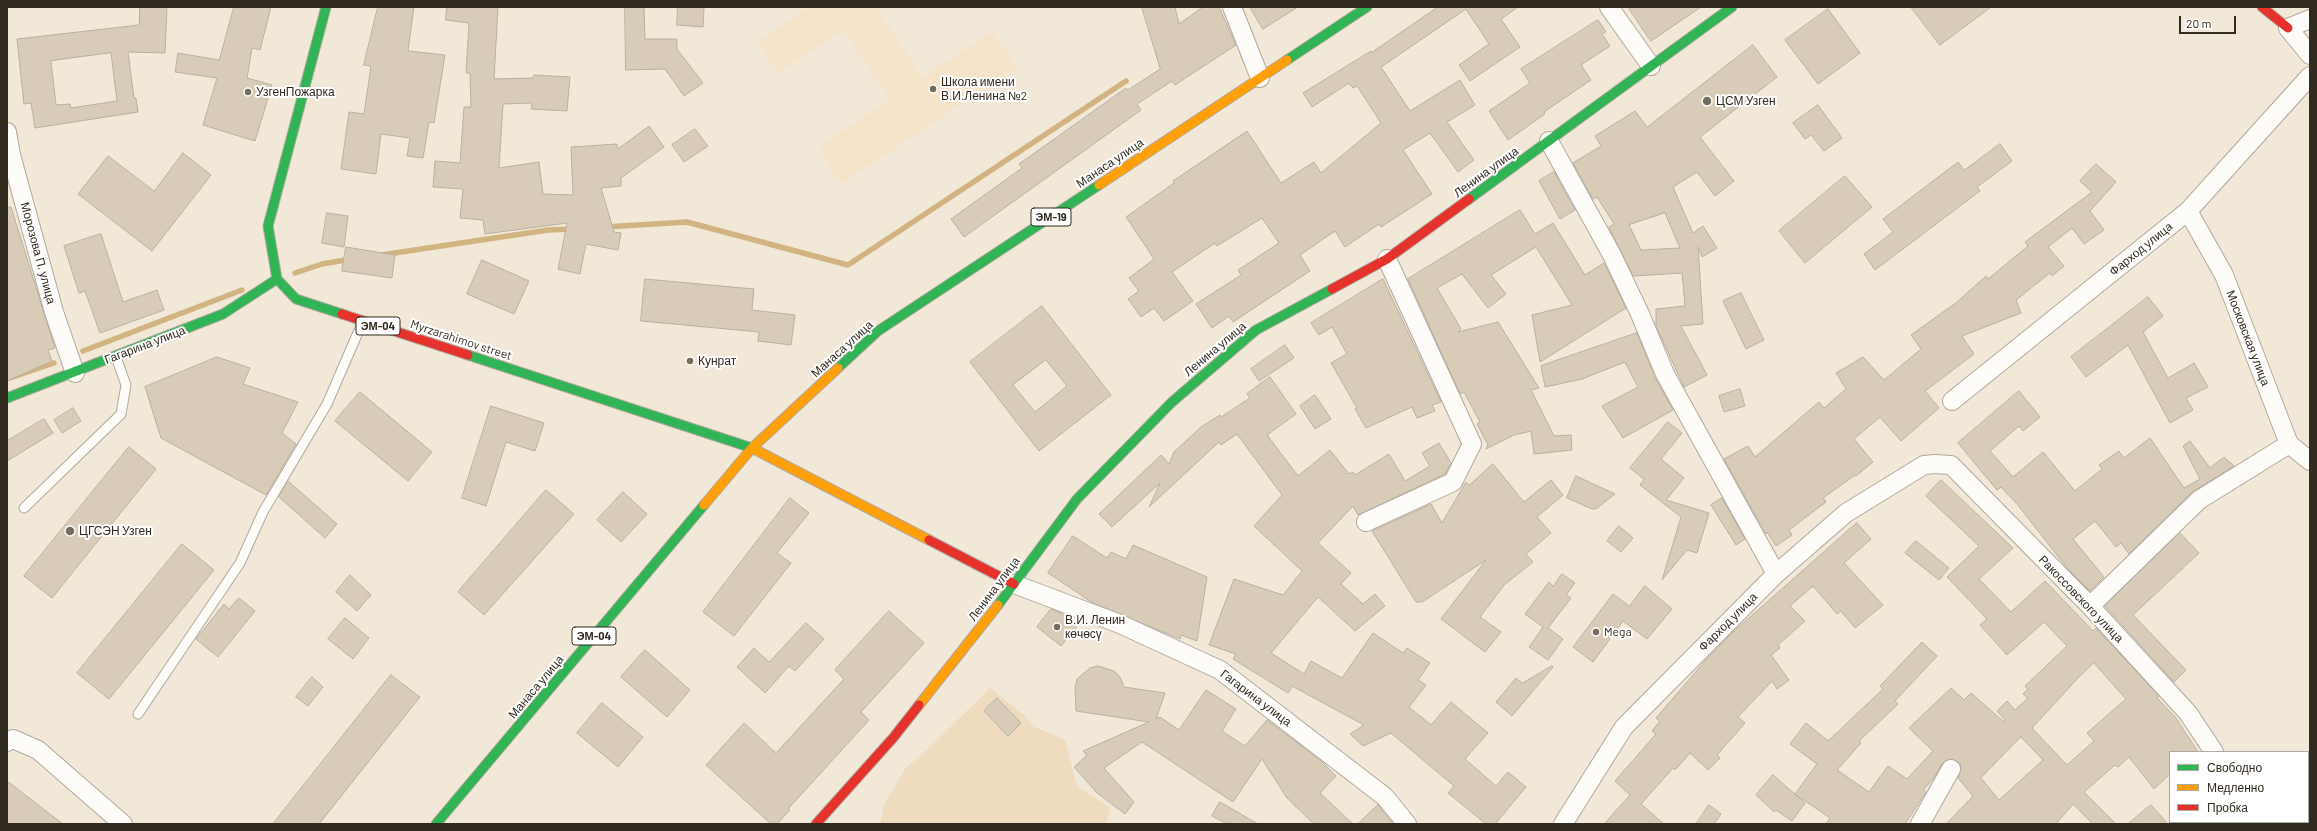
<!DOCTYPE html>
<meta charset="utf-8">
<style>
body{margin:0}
#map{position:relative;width:2317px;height:831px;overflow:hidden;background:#f2e8d8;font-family:Barlow,sans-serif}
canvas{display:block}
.frame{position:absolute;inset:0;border:8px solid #312a1f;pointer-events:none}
.legend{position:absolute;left:2169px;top:751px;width:140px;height:72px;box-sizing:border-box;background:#fff;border:1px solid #adaaa5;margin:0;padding:5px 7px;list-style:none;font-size:12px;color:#312a1f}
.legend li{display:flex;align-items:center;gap:8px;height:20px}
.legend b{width:20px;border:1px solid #adaaa5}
.scale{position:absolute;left:2179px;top:16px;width:57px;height:18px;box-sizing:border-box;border:2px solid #312a1f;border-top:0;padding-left:5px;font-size:12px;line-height:14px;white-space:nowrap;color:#312a1f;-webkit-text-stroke:3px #fff;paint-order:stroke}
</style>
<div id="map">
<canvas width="2317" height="831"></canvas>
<div class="frame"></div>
<ul class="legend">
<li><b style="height:5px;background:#30b455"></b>Свободно</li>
<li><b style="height:5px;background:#ff9f0a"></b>Медленно</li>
<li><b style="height:5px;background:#e5322d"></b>Пробка</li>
</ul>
<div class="scale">20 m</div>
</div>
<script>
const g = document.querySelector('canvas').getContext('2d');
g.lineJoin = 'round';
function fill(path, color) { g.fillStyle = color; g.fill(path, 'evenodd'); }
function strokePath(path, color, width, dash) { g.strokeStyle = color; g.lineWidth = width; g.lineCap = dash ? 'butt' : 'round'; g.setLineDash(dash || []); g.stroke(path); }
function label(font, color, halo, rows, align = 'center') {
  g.font = font + ' Barlow,sans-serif'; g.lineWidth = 4; g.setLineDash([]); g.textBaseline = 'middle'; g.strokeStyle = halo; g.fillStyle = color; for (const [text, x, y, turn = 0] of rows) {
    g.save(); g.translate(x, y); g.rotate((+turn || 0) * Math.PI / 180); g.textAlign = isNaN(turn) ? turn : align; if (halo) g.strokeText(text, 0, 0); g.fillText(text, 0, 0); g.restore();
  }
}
fill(new Path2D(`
 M809,7H879L877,8L923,77L993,31L1017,67L841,184L817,148L889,100L843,30L778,73L757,42Z`), '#f5e4ca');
fill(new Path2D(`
 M990,688L1025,716L1035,727L1065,740L1077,786L1110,808L1106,824H880L884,805L905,769L928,749Z`), '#efdbbd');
strokePath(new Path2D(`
 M605,227L687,222L848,265L1126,81
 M381,255L548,230L573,229
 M295,273L322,264L351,259
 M83,351L242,290
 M7,379L54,363`), '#d2b482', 5.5);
const building = new Path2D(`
 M140,7H167L165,53L128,52L134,98H136L138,112L35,128L31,103L24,104L17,39L139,25ZM111,53L117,101L71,108L70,104L56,105L51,61Z
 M234,7H271L260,50L252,48L247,78L272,85L255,141L203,125L217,78L175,72L178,53L219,60Z
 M378,7H414L408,51L445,55L434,123L429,122L423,158L407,156L410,138L381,134L376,174L341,169L349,112L364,114L371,66L364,65Z
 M447,7H498L494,79L533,78L534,75L570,77L567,111L531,109L532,103L503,104L499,168L539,162L543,194L573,195L571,147L617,144L618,149L649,126L664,147L621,178V186L601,188L614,232L621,233L618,250L586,244L580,274L558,269L567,223L485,234L483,220L460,218L463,189L433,187L435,161L460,163L464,107H471L470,73H466L469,23L446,20Z
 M625,7H644L645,39H677V49L703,83L684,96L665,69L626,70Z
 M678,7H704L703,27L677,25Z
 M1142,7H1175L1179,24L1203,7H1219L1236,45L1175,85L1172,81L1137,104L1141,110L964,237L951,219L1022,168L1019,164L1126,88L1128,90L1160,69Z
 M1250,7H1298L1263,29Z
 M1438,7H1518L1501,19L1520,47L1470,81L1459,65L1489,44L1466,9L1381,67L1410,111L1460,80L1475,105L1447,122L1474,160L1458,172L1430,133L1403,150L1432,194L1381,227L1379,224L1345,247L1335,231L1300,255L1310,271L1233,322L1229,316L1212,328L1196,304L1241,275L1238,270L1279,243L1262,218L1217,246L1215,243L1172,272L1193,301L1164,321L1154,308L1141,317L1128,299L1139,291L1129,278L1154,259L1126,217L1174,183L1173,181L1247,131L1281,183L1314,162L1321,173L1381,123L1357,86L1353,88L1349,83L1312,107L1303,93L1371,51L1372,52Z
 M1628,7H1701L1651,41Z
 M1911,7H1991L1940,45Z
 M1828,9L1860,53L1818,84L1785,40Z
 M1598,20L1606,32L1602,34L1610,46L1581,65L1591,80L1544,112L1545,114L1508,140L1489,111L1530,83L1521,69Z
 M1753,45L1777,77L1700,137L1734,181L1715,196L1697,172L1673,187L1693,233L1703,226L1717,248L1702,257L1698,247L1703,324L1681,326L1707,375L1684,387L1656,326V309L1685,306L1682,273L1633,276L1609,227L1614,224L1597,197L1593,199L1573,163L1601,146L1595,136L1635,111L1647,127ZM1665,213L1680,248L1641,250L1629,225Z
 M1818,105L1842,138L1824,151L1811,135L1805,139L1793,123Z
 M695,129L708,146L684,162L672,145Z
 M2000,144L2012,161L1977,187L1980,191L1875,270L1864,254L1893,232L1883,219L1958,162L1964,170Z
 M183,153L211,175L152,251L78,194L108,156L154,191Z
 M2096,164L2116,182L2090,211L2104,230L2084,244L2072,228L2048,247L2064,266L2052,276L2050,273L2016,300L2021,313L1962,336L1974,354L1925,391L1939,408L1901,441L1880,417L1854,439L1873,462L1856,476L1855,475L1823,498L1826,502L1789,530L1792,535L1776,546L1767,532L1766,534L1724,459L1748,446L1755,457L1819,402L1824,408L1846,389L1836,373L1863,357L1884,380L1921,349L1911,335L1957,302L1986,276L1988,279L2028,246L2025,242L2092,192L2080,181Z
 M1554,172L1575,210L1560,219L1539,181Z
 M1845,176L1872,207L1805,263L1779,231Z
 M7,207H11L55,348L48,350L52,361L7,381Z
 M1520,210L1535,234L1553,223L1585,275L1604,263L1626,308L1540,362L1532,315L1572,305L1536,247L1491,275L1506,294L1488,308L1462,274L1437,288L1461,329L1458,332L1498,322L1539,388L1531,390L1554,436L1571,435L1572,450L1534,454L1531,431L1514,435L1486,449L1488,445L1477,424L1480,422L1464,392L1460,394L1408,279Z
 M327,213L348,216L344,247L322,243Z
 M101,234L123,302L157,290L164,310L100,333L85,291L79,293L64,246Z
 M346,247L395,255L392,278L342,271Z
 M482,260L529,281L514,314L467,294Z
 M645,279L754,289L752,310L795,315L791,345L758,341L759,332L641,321Z
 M1383,279L1441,402L1432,405L1435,411L1417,418L1412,407L1366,428L1355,409L1357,408L1331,363L1347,354L1332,327L1319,335L1311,323Z
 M1741,293L1764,340L1746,349L1723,301Z
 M2148,297L2163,316L2143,332L2168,378L2194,363L2208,387L2186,398L2193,410L2170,423L2128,345L2086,377L2071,357Z
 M1042,306L1111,395L1039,451L970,362ZM1046,360L1067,386L1035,412L1013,385Z
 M1637,333L1655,378L1673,410L1623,438L1602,406L1638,387L1625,362L1582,379L1545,387L1541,366Z
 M1285,345L1294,358L1259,381L1251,369Z
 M217,357L250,368L243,384L298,402L282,433L296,444L266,495L161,438L145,387Z
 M1270,377L1296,414L1267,435L1298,476L1330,450L1349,474L1353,472L1355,475L1389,454L1405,481L1430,466L1422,453L1439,443L1451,463L1445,474L1358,515L1353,506L1318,543L1351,573L1341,584L1363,604L1375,594L1385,606L1355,631L1318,597L1271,653L1304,674L1311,661L1342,678L1373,633L1403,653L1407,648L1430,663L1418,680L1426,685L1409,707L1431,725L1451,702L1488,733L1465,759L1496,786L1508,772L1526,787L1495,824H1486L1448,793L1454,786L1391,733L1363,746L1350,734L1364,725L1292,686L1288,693L1233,659L1236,654L1209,645L1234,579L1283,595L1302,571L1254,526L1282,495L1237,434L1221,445L1219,442L1149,507L1160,483L1112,527L1099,514L1161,455L1169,464L1174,452L1201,427L1220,415L1221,417L1250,398L1247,394Z
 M1740,389L1745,406L1724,412L1719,396Z
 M2019,391L2040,417L2023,431L2019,426L1990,451L2013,477L2043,452L2075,491L2102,469L2099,465L2119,451L2124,458L2150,438L2184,488L2200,479L2183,446L2190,441L2210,468L2224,457L2234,466L2192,492L2129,554L2121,543L2116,547L2095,521L2073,539L2104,577L2090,591L2068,569L2017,504L2001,487L1997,490L1958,443Z
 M360,392L432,452L408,481L335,421Z
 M1315,395L1331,419L1315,429L1300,406Z
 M491,406L544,423L535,451L506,442L486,506L462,498Z
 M73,408L81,421L62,433L54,420Z
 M44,419L53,433L7,461V441Z
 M1668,422L1682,433L1661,459L1684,478L1666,500L1709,513L1697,553L1687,550L1662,580L1681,517L1640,485L1644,479L1630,468Z
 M129,447L156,469L52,598L24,576Z
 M1493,464L1524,502L1551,480L1563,495L1537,517L1551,533L1526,554L1533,562L1504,585L1480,617L1501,632L1485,652L1441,619L1486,560L1422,602H1416L1372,531L1431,504L1442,523L1466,482L1469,485Z
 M1576,476L1615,494L1596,509H1592L1567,498Z
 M1941,480L2013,548L1979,579L2011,612L2045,581L2093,631L2096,628L2159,696L2157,698L2176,718L2198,752H2170V774L2154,789L2129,757L2118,767L2115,765L2084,792L2116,824H2093L2073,804L2056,824H1946L1973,796L1958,778L1961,769L1960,764L1951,759L1942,764L1934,778L1923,790L1926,792L1905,824H1826L1830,818L1795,794L1817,764L1790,744L1806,723L1828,741L1883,689L1880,686L1922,642L1937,656L1895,701L1898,704L1859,741L1861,743L1837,770L1869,792L1888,766L1907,779L1933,751L1909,728L1951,688L1964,700L1971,693L2004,722L2005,720L1997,711L2007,701L2015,710L2028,698L2023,694L2028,689L2025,686L2067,646L2044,622L2007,655L1980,625L1987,619L1947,577L1979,546L1926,496ZM2094,663L2126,699L2087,733L2094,741L2067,765L2032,728L2078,678ZM2021,737L2043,760L1999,800L1981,778Z
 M288,481L337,524L325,538L279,497Z
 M546,490L574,514L484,615L458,592Z
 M623,492L647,514L621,542L597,520Z
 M790,498L809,513L777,553L791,563L734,636L703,612Z
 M1722,498L1745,539L1736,545L1711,505Z
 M1857,523L1871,539L1844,563L1883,605L1855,628L1841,611L1837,614L1813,586L1790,606L1805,621L1778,645L1780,648L1771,655L1789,680L1777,689L1772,681L1738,717L1745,723L1717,755L1720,758L1708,770L1690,753L1675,770L1673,768L1641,804L1664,824H1604L1630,795L1615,781L1656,734L1652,731L1660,721L1656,718L1705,661L1732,633Z
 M1619,526L1633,538L1621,552L1607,541Z
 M2180,533L2199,553L2133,615L2186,670L2174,682L2105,606Z
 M1073,536L1107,558L1111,552L1126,559L1133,545L1207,577L1197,641L1181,635L1180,639L1093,603L1048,573Z
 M1916,541L1949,568L1939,580L1905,553Z
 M182,544L214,570L109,699L77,673Z
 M1562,574L1575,583L1566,595L1571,598L1548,628L1563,639L1548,660L1529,647L1543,627L1525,614L1549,582L1553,586Z
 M350,575L371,595L357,611L336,592Z
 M1645,586L1672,609L1647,639L1623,621L1593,662L1573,647L1613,594L1629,606Z
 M239,598L255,611L218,657L196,639L224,604L229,609Z
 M1051,609L1061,613L1077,626L1061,646L1037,627Z
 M889,611L924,643L861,712L869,720L788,809L790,810L777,824H771L706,765L744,723L776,753L844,679L835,670Z
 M345,618L369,638L353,659L328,639Z
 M806,623L824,639L795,671L789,666L765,693L737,667L754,648L769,662Z
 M645,650L690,690L667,717L621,677Z
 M1098,666L1114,671L1120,677L1124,687L1165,693L1156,719L1160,717L1179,730L1206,690L1236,709L1222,731L1245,746L1267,720L1321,761L1336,776L1320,793L1353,824H1314L1287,798L1262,759L1233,802L1142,742L1104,768L1134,802L1125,814L1097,793L1074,767L1087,755L1083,751L1149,722L1076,711L1075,687L1077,679L1090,668Z
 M1552,666L1553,667L1512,716L1496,702L1516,678L1522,683Z
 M391,675L420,697L319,824H273Z
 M312,677L323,687L308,706L296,697Z
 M997,698L1021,723L1008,736L984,711Z
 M602,703L643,737L618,767L577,733Z
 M1773,775L1805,803L1792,821L1776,810L1774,812L1756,795Z
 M7,781L63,824H7Z
 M1220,802L1258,824H1227L1212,816Z
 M1378,805L1393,824H1358Z
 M1709,805L1721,814L1714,824H1696Z
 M2151,805L2168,824H2128Z`);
fill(building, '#d8cbb8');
strokePath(building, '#b8b0a4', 1);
const lane = new Path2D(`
 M24,508L121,414L126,385L116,357
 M138,714L240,563L263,512L327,404L363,321`);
const street = new Path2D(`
 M1232,7L1260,78
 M1609,7L1651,66
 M2310,19L2288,28L2310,55
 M7,132L11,155L54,312L75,373
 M1549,141L1612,255L1640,314L1665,374L1776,574
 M2188,211L2224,275L2289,444L2310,461
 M1952,401L2188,211L2310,76
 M1366,522L1453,482L1472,444L1387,259
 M1014,584L1120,624L1220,670L1385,797L1407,824
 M2090,606L2199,500L2289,444
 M7,742L13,739L38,750L123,824
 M2257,822L2258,824
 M1563,824L1624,727L1776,574L1846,513L1924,465L1935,464L1951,465L2090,606L2188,713L2214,752
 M1920,824L1951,769`);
const fast = new Path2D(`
 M326,7L268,226L277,279L296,299L342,314
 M1287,60L1367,7
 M1469,199L1732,7
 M468,355L752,448
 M838,368L878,331L1099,185
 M7,398L223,314L277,279
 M998,605L1077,499L1172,402L1256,330L1332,289
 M436,824L704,505`);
const slow = new Path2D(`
 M1099,185L1287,60
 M752,448L929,540
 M704,505L752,448L838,368
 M919,705L998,605`);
const jam = new Path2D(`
 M2262,7L2288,28
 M1332,289L1387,259L1469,199
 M342,314L468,355
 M929,540L1014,584
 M816,824L893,738L919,705`);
strokePath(lane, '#b0a89c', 11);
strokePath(street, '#b0a89c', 20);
strokePath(fast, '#b0a89c', 11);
strokePath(slow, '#b0a89c', 11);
strokePath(jam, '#b0a89c', 11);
strokePath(lane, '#fdfcf9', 9);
strokePath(street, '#fdfcf9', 18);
strokePath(fast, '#30b455', 9);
strokePath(slow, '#ff9f0a', 9);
strokePath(jam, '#e5322d', 9);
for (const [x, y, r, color] of [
 [933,89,4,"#756c60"],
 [248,92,4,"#756c60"],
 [1707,101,5,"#756c60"],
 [690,361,4,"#756c60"],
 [70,531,5,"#756c60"],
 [1057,627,4,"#756c60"],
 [1596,632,4,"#756c60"]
]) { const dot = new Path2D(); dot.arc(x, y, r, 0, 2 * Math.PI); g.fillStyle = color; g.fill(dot); strokePath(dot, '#fff', 1.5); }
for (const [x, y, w] of [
 [1051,217,40],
 [378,326,44],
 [594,636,44]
]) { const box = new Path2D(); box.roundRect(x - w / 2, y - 9, w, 18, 3); g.fillStyle = '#fff'; g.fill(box); strokePath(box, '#312a1f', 1); }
label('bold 11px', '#312a1f', null, [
 ["ЭМ-19",1051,217],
 ["ЭМ-04",378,326],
 ["ЭМ-04",594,636]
]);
label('12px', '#312a1f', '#fff', [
 ["Школа имени",941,82],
 ["В.И.Ленина №2",941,96],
 ["УзгенПожарка",256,92],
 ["ЦСМ Узген",1716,101],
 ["Кунрат",698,361],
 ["ЦГСЭН Узген",79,531],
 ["В.И. Ленин",1065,620],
 ["көчөсү",1065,634],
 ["Mega",1604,632]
], 'left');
label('12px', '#312a1f', '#fff', [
 ["Манаса улица",1110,163,-34],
 ["Ленина улица",1486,172,-36],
 ["Фарход улица",2141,249,-39],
 ["Морозова П. улица",38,253,75],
 ["Московская улица",2248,338,69],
 ["Myrzarahimov street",461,340,18],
 ["Гагарина улица",145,345,-21],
 ["Манаса улица",842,349,-42],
 ["Ленина улица",1215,349,-40],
 ["Ленина улица",994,589,-53],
 ["Ракоссовского улица",2081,599,46],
 ["Фарход улица",1728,622,-45],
 ["Манаса улица",536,687,-50],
 ["Гагарина улица",1256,698,37]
]);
</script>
